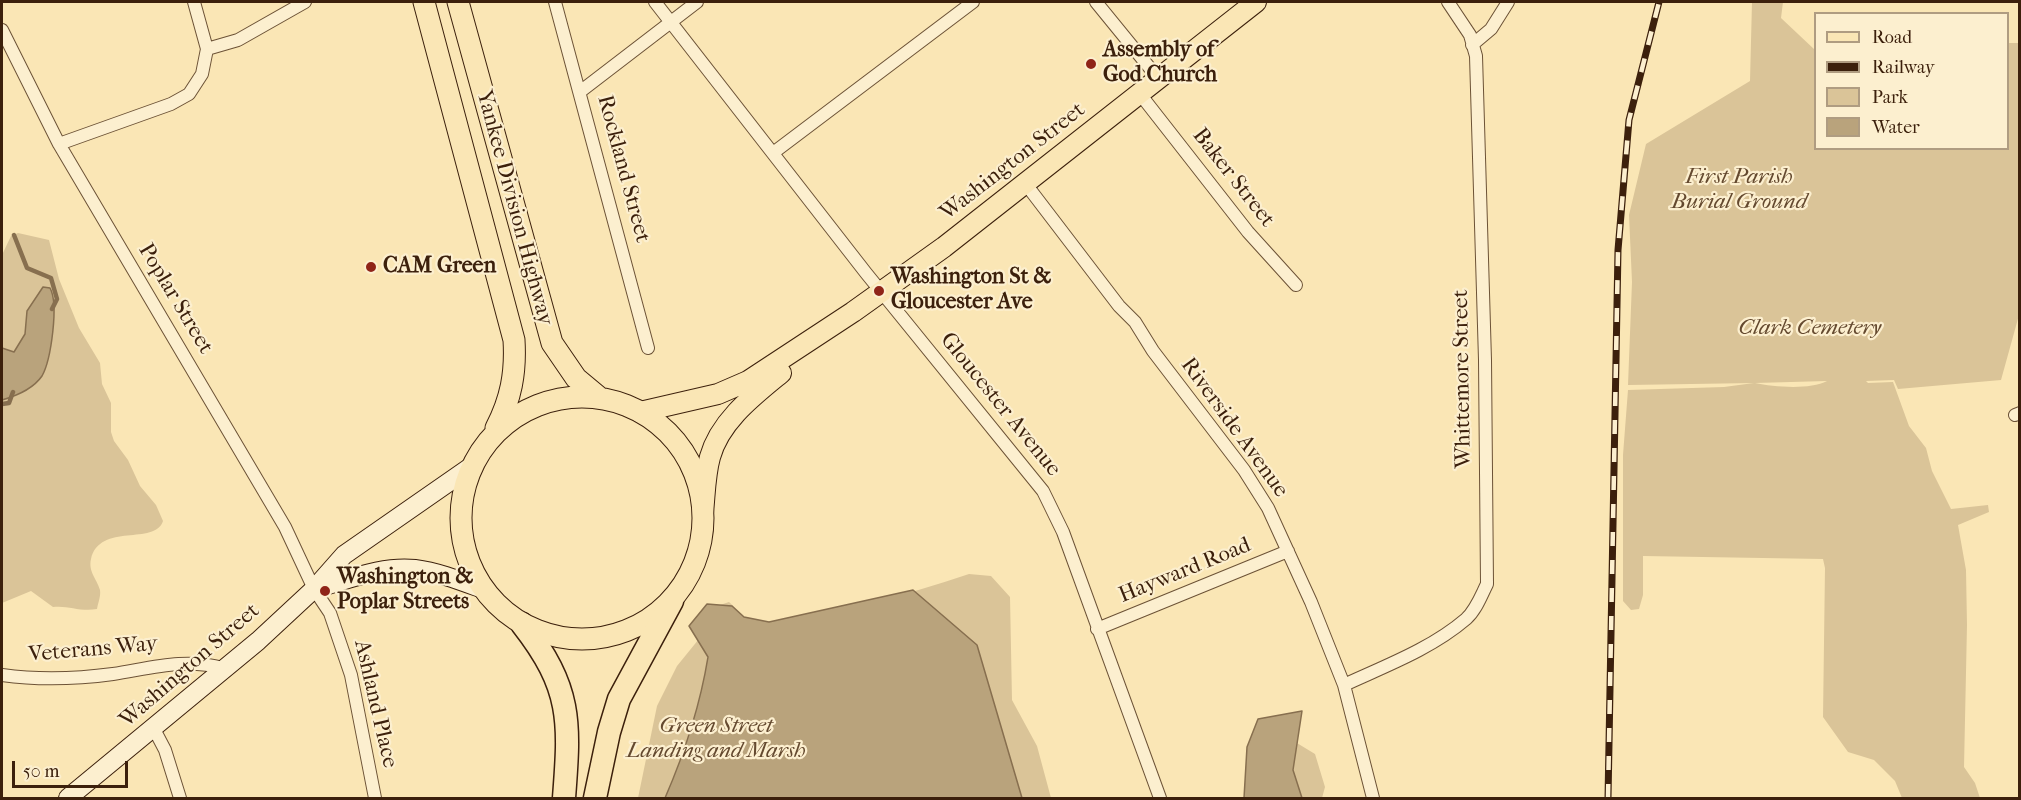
<!DOCTYPE html>
<style>
body{margin:0}
#map{position:relative;width:2021px;height:800px;overflow:hidden;background:#fae6b5;font-family:"IM FELL French Canon",serif}
canvas{display:block}
.frame{position:absolute;inset:0;border:3px solid #3c200c;pointer-events:none}
.legend{position:absolute;left:1814px;top:12px;width:195px;height:138px;box-sizing:border-box;background:#fcefcf;border:2px solid #af9c81;margin:0;padding:8px 10px;list-style:none;font-size:18px;color:#3c200c}
.legend li{display:flex;align-items:center;gap:12px;height:30px}
.legend b{width:30px;border:2px solid #af9c81}
.scale{position:absolute;left:12px;top:761px;width:116px;height:27px;box-sizing:border-box;border:3px solid #3c200c;border-top:0;padding-left:8px;font-size:18px;line-height:21px;white-space:nowrap;color:#3c200c;-webkit-text-stroke:4px #fcefcf;paint-order:stroke}
</style>
<div id="map">
<canvas width="2021" height="800"></canvas>
<div class="frame"></div>
<ul class="legend">
<li><b style="height:8px;background:#fae6b5"></b>Road</li>
<li><b style="height:8px;background:#3c200c"></b>Railway</li>
<li><b style="height:16px;background:#dac498"></b>Park</li>
<li><b style="height:16px;background:#b9a37c"></b>Water</li>
</ul>
<div class="scale">50 m</div>
</div>
<script>
const g = document.querySelector('canvas').getContext('2d');
g.lineJoin = 'round';
function fill(path, color) { g.fillStyle = color; g.fill(path, 'evenodd'); }
function strokePath(path, color, width, dash) { g.strokeStyle = color; g.lineWidth = width; g.lineCap = dash ? 'butt' : 'round'; g.setLineDash(dash || []); g.stroke(path); }
function label(font, color, halo, rows, align = 'center') {
  g.font = font + ' "IM FELL French Canon",serif'; g.lineWidth = 4.5; g.setLineDash([]); g.textBaseline = 'middle'; g.strokeStyle = halo; g.fillStyle = color; for (const [text, x, y, turn = 0] of rows) {
    g.save(); g.translate(x, y); g.rotate((+turn || 0) * Math.PI / 180); g.textAlign = isNaN(turn) ? turn : align; if (halo) g.strokeText(text, 0, 0); g.fillText(text, 0, 0); g.restore();
  }
}
fill(new Path2D(`
 M1752,2H1783L1781,18L1815,50L1816,148H2008V43H2019V315L2001,380L1898,389L1894,380L1866,381L1868,383L1893,382L1909,426L1926,448L1932,471L1951,509L1988,505L1989,512L1958,525L1966,570L1967,625L1964,767L1975,783L1980,798H1902L1895,781L1874,760L1848,752L1823,717L1825,568L1823,559L1643,556V595L1639,609L1631,610L1623,601V455L1628,390L1724,387L1754,383L1628,385L1632,282L1629,215L1646,144L1750,81ZM1827,381C1810,390 1774,387 1755,383Z
 M18,233L49,240L59,279L79,328L100,363L102,384L111,403V432L114,441L128,460L140,486L156,505L163,521C155,546 100,522 91,559C88,572 97,579 100,590C101,596 98,603 97,609C80,612 68,605 53,607L31,591L2,603V400L16,396L36,383L27,311L25,334L14,352L2,348V255L11,236Z
 M969,574L991,576L1010,597L1012,700L1037,746L1051,798H638L657,706L677,666L703,634L702,611L729,602L748,620L773,634C838,612 904,596 969,574Z
 M1287,737L1315,754L1325,787L1322,798H1269Z`), '#dac498');
const water = new Path2D(`
 M43,287L50,288C59,304 51,360 42,376C33,389 16,396 2,400V348L14,352L25,334L27,311Z
 M913,590L977,645L1022,798H665C685,752 700,706 708,657L689,626L707,604L732,606L744,617L769,622Z
 M1302,711L1293,770L1302,798H1244L1247,747L1258,719Z`);
fill(water, '#b9a37c');
strokePath(water, '#876f4f', 1.5);
strokePath(new Path2D(`
 M14,235L27,268L51,278L57,299L52,309
 M2,404L9,403L13,392`), '#876f4f', 4.5);
const minor = new Path2D(`
 M555,2L648,348
 M655,2L866,273L1043,491L1063,532L1160,798
 M1096,2L1158,78
 M2,30L59,144L285,527L314,589L330,613L351,675L375,798
 M1472,45L1491,29L1508,2
 M207,49L238,40L305,2
 M581,91L697,2
 M1140,94L1248,232L1296,285
 M59,144L171,104L189,94L202,74L207,49L194,2
 M773,153L973,2
 M1025,183L1119,306L1135,322L1153,351L1244,470L1268,508L1311,602L1344,685L1373,798
 M2015,415L2020,413
 M1097,629L1288,551
 M2,675C38,680 76,679 113,674C152,668 184,658 223,668
 M1344,685C1385,666 1431,649 1466,619C1476,610 1481,596 1487,584L1485,360L1476,56L1470,35L1448,2
 M154,729L165,750L180,798`);
const secondary = new Path2D(`
 M314,589C345,581 382,565 415,569C438,572 461,581 483,589
 M68,798L258,641L314,589L344,555L472,466`);
const primary = new Path2D(`
 M640,412L718,394L748,381L853,312L944,247L1256,2
 M703,513C705,494 705,475 710,457C720,421 753,396 781,373`);
const trunk = new Path2D(`
 M424,2L514,340C516,373 511,399 496,428
 M458,2L552,343L576,378L600,398
 M461 518a121 121 0 1 1 242 0a121 121 0 1 1-242 0Z`);
const motorway = new Path2D(`
 M522,624C572,688 570,721 564,798
 M595,798L609,732L619,699L672,601`);
strokePath(minor, '#6c5236', 14);
strokePath(secondary, '#3c200c', 20);
strokePath(primary, '#3c200c', 22);
strokePath(trunk, '#3c200c', 23);
strokePath(motorway, '#3c200c', 25);
strokePath(minor, '#fcefcf', 12);
strokePath(secondary, '#fcefcf', 18);
strokePath(primary, '#fae6b5', 20);
strokePath(trunk, '#fae6b5', 21);
strokePath(motorway, '#fae6b5', 22);
const rail = new Path2D(`
 M1608,798L1618,250L1629,120L1659,2`);
strokePath(rail, '#3c200c', 7);
strokePath(rail, '#fcefcf', 4.5, [14]);
for (const [x, y, r, color] of [
 [1091,64,6,"#8f2418"],
 [371,267,6,"#8f2418"],
 [879,291,6,"#8f2418"],
 [325,591,6,"#8f2418"]
]) { const dot = new Path2D(); dot.arc(x, y, r, 0, 2 * Math.PI); g.fillStyle = color; g.fill(dot); strokePath(dot, '#fcefcf', 2); }
label('bold 22px', '#3c200c', '#fcefcf', [
 ["Assembly of",1103,51],
 ["God Church",1103,76],
 ["CAM Green",383,267],
 ["Washington St &",891,278],
 ["Gloucester Ave",891,303],
 ["Washington &",337,578],
 ["Poplar Streets",337,603]
], 'left');
label('22px', '#3c200c', '#fcefcf', [
 ["Washington Street",1013,162,-38],
 ["Rockland Street",623,169,75],
 ["Baker Street",1233,178,52],
 ["Yankee Division Highway",514,208,75],
 ["Poplar Street",175,299,59],
 ["Whittemore Street",1463,379,-91],
 ["Gloucester Avenue",1000,405,51],
 ["Riverside Avenue",1234,428,54],
 ["Hayward Road",1185,571,-22],
 ["Veterans Way",93,650,-5],
 ["Washington Street",190,666,-41],
 ["Ashland Place",375,704,77]
]);
label('italic 22px', '#64492f', '#fcefcf', [
 ["First Parish",1739,178],
 ["Burial Ground",1739,203],
 ["Clark Cemetery",1810,329],
 ["Green Street",716,727],
 ["Landing and Marsh",716,752]
]);
</script>
